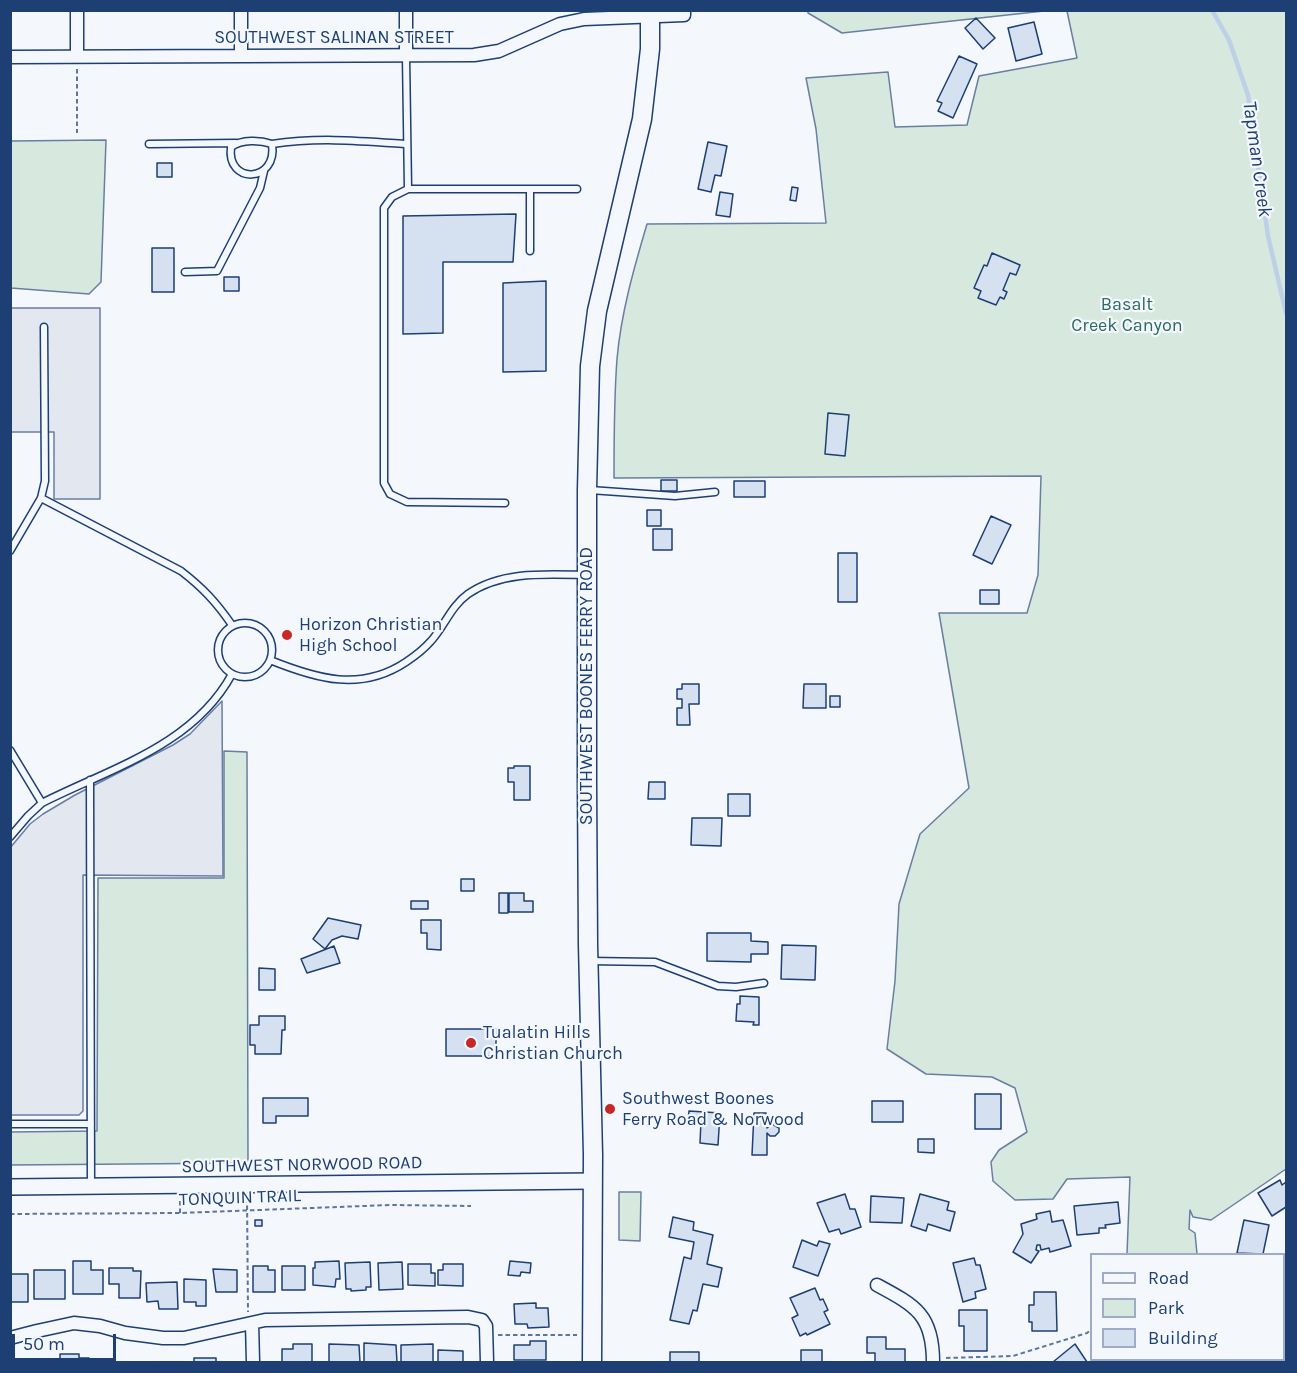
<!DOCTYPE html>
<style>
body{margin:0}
#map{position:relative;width:1297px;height:1373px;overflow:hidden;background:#f4f7fb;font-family:Karla,sans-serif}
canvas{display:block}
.frame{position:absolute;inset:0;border:12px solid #1d3f73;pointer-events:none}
.legend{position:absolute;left:1090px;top:1253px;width:195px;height:108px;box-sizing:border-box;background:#f4f7fb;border:2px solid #9eadc5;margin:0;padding:8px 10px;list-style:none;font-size:18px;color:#1d3f73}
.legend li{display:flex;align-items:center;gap:12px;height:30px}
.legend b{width:30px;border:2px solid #9eadc5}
.scale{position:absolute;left:12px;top:1334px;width:104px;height:27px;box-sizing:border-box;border:3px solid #1d3f73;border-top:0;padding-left:8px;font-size:18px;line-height:21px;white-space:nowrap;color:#1d3f73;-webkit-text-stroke:4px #f4f7fb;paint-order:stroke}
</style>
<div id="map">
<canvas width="1297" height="1373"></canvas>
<div class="frame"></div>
<ul class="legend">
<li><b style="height:8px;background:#f4f7fb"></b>Road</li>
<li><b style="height:16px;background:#d7e8df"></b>Park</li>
<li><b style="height:16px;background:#d5e0f0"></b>Building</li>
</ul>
<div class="scale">50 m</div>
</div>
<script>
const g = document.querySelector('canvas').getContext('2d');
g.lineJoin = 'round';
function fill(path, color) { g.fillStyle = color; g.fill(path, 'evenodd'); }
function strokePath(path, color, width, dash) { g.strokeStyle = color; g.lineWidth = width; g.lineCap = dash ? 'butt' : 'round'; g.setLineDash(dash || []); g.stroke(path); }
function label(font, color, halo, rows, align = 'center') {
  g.font = font + ' Karla,sans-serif'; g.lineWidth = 4.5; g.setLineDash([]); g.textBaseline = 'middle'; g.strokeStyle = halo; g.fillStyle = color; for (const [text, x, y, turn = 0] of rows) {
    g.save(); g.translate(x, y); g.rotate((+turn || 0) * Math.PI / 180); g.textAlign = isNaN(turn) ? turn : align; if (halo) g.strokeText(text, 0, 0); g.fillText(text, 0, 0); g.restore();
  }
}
const green = new Path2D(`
 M808,11H1044L842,33L808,13Z
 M1067,11H1286V1169L1211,1220L1193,1217L1190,1210L1189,1229L1195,1233L1197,1254H1127L1130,1177L1067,1179L1053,1199L1015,1200L993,1181L991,1162L999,1150L1027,1132L1015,1088L992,1077L926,1074L887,1049L895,981L899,904L920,834L969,788L939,613H1027L1038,575L1041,476L614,478C614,438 614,398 617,359C621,313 634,268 647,224L826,223L816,129L806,78L888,72L895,127L967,125L979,76L1077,58Z
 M106,140L101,282L89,294L11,288V141Z
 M224,751L247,752L248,1163L11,1165L10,1132L97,1131L98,878H224Z
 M619,1192H641L640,1241L619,1240Z`);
fill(green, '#d7e8df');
strokePath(green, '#687fa3', 1.5);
const parking = new Path2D(`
 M11,308H100V499H54V432H11Z
 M222,701L223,876L83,875V1111L79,1115H11L10,848L30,824L43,814L75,795L173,745L190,734Z`);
fill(parking, '#e3e8f0');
strokePath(parking, '#687fa3', 1.5);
strokePath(new Path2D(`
 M1212,10L1229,40L1248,95L1268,236L1286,313`), '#bed0e5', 4.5);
const building = new Path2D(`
 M976,18L995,38L983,49L965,28Z
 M1034,22L1042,54L1016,61L1008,28Z
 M959,56L977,64L953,118L938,111L942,103L937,101Z
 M708,142L727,146L721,176L715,175L711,192L698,189Z
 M157,163H172V177H157Z
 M792,187L798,188L796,201L790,200Z
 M720,192L733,194L730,217L716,215Z
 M516,214L513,262H443V333L403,334V216Z
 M152,248H174V292H152Z
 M992,253L1020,265L1016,275L1010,273L1003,290L1007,292L1004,299L1000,297L996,305L978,298L981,291L974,288L984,265L987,266Z
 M224,277H239V291H224Z
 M546,281V371L503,372V283Z
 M828,413L849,415L845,456L825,454Z
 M661,480H677V491H661Z
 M734,481H765V497H734Z
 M647,510H661V526H647Z
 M991,516L1011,525L992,564L973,555Z
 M653,529H672V550H653Z
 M838,553H857V602H838Z
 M980,590H999V604H980Z
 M682,684H699V704H689L690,725H677V708H682V699H677V689H682Z
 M804,684H826V708H803Z
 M830,696H840V707H830Z
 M514,766H530V800H514V782H508V768H514Z
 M649,782H665V799H648Z
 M728,794H750V816H728Z
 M692,818H722L721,846L691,845Z
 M461,879H474V891H461Z
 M499,893H508V913H499Z
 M509,893H524V901H533V912H509Z
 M411,901H428V909H411Z
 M328,918L361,925L358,939L342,936L332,940L325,949L313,939Z
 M421,920H441V950L427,949V933H421Z
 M707,933H751V941L768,942V954H751V962L707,961Z
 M782,945L816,946L815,980L781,979Z
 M334,946L340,963L307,973L301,959Z
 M259,968L275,969V990H259Z
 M740,996L759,997V1025H753L754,1022L736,1021L737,1004H740Z
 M259,1016H285V1030H282L281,1054H255V1045H250V1025H259Z
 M446,1029H496V1056H446Z
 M975,1094H1001V1129H975Z
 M263,1098H308V1116H276V1123H263Z
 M872,1101H903V1122H872Z
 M689,1111L720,1113L718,1145L700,1143L701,1121L688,1120Z
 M754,1113H766L767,1128L772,1124L779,1128V1132L775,1136H770L767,1133V1155H752Z
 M918,1139H934V1153L918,1152Z
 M1280,1180L1282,1185L1286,1182V1207L1272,1216L1258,1193Z
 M845,1194L850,1209H855L861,1227L841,1234L839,1229L829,1232L817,1203Z
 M920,1194L949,1202L947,1210L955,1212L950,1231L928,1224L926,1231L911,1226Z
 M871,1196L904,1198L902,1223L870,1222Z
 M1118,1202L1120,1223L1105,1225L1106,1228H1099V1233L1077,1235L1074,1206Z
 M1050,1211L1052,1222L1063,1220L1071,1246L1050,1252L1049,1248L1041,1250L1040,1245H1037L1036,1250L1039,1251L1031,1263L1013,1252L1023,1234L1021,1224L1037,1219L1036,1214Z
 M673,1217L694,1222L693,1230L713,1235L707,1264L722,1268L718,1287L703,1284L697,1311L693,1310L689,1324L670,1320L684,1257L691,1259L694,1242L669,1237Z
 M255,1220H262V1226H255Z
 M1244,1220L1269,1225L1263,1254L1237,1253Z
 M802,1240L817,1246L819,1241L830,1244L818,1276L793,1267Z
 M974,1258L976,1265H980L986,1289L975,1292L976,1298L963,1302L953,1263Z
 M73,1261H91V1270H103V1294H73Z
 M339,1261L340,1279H336L335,1287L313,1285V1268H315V1262Z
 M510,1261L531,1263L530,1273L521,1272L520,1276L508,1275Z
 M370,1262L371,1287H366V1290L351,1291V1289H346L345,1263Z
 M402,1262L403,1289L379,1290L378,1263Z
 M408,1264H431V1273H435V1286L408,1285Z
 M443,1264H463V1286L438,1285V1270H443Z
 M253,1266H268V1270H275V1292H253Z
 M282,1266H305V1290H282Z
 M109,1268H133V1271H141L140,1298H119V1284H109Z
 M213,1269L237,1270V1292H216Z
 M34,1270H65V1299H34Z
 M10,1274H28V1302H10Z
 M184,1279L206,1280V1306H196V1302H184Z
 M177,1282L178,1309H159L158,1301L147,1302L146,1283Z
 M815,1288L820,1300L823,1299L828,1310L824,1312L830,1324L807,1335L806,1333L800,1336L792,1318L798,1315L790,1298Z
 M1034,1292H1056L1057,1331H1032V1322H1029V1305H1034Z
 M536,1303V1308H548L549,1327L528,1328L527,1324H515L514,1304Z
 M959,1310H987V1351H964V1326H959Z
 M867,1337H886V1349H905V1362H875V1353H867Z
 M530,1341H546V1360H514V1345H530Z
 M364,1343L396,1345L397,1362H364Z
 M293,1344H312V1362H282V1349H293Z
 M329,1344L359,1345L360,1362H329Z
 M433,1344V1362H401V1345Z
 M1075,1344L1087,1362H1090H1053Z
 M438,1350L463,1351V1362H438Z
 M801,1350H822V1362H801Z
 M670,1352H699V1362H670Z
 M60,1354H79V1358H89V1362H60Z
 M194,1358H216V1362H227H194Z
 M46,1359L47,1362H33V1360Z
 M1192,1360H1222L1225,1362H1195Z`);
fill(building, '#d5e0f0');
strokePath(building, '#1d3f73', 1.5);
const service = new Path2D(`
 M406,56L408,189
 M149,144L236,143
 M272,144C260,140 242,139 231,147C226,185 278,183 272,144C318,137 362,141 407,144
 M530,189V251
 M185,272L217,271L260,188L264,171
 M590,490L675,496L715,492
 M41,498L45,481L44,327
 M505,503L407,502L390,494L384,483V208L392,197L408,189H577
 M10,551L41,498L181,571C203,588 216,602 232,625
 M218 650a27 27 0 1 1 54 0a27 27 0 1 1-54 0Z
 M270,660C317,679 361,692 406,662C415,656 424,649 431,641C444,627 451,606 468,594C501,571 545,574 584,575
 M10,750L42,803
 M90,780L91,1186
 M10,837L28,816L42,803C111,768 193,746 232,674
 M589,961L655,962L718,986L736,987L764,983
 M10,1124H91`);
const minor = new Path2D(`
 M77,10V56
 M241,10V56
 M406,10V56
 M10,57L474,55L499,51L560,24L584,19L684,15V10
 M877,1285C916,1306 933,1315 933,1362
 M252,1323L253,1362
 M10,1338L37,1331L74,1323L100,1326L125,1333L163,1338H184L265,1320L468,1317L482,1320L486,1326L487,1362
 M1149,1360L1153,1362`);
const tertiary = new Path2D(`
 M10,1187L593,1181`);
const secondary = new Path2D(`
 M592,1362L593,1155L588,944L587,783V490L590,366L597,311L642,119L650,49V10`);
strokePath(service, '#1d3f73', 9);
strokePath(minor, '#1d3f73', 15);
strokePath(tertiary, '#1d3f73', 18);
strokePath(secondary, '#1d3f73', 21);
strokePath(new Path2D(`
 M77,69V133
 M247,1198L248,1312
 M180,1213V1201
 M10,1214L180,1213L390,1205L471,1206
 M1173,1254H1188
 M1284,1269H1286
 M498,1335H577
 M946,1358L1013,1356L1087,1333L1092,1329`), '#5e769c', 2, [4.5, 3]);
strokePath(service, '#f4f7fb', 6);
strokePath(minor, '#f4f7fb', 12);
strokePath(tertiary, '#f4f7fb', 15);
strokePath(secondary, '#f4f7fb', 18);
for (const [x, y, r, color] of [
 [287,635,6,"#c62828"],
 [471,1043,6,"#c62828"],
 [610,1109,6,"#c62828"]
]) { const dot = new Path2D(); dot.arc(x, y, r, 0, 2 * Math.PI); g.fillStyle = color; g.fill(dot); strokePath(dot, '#f4f7fb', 2); }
label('18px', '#1d3f73', '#f4f7fb', [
 ["SOUTHWEST SALINAN STREET",334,38],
 ["SOUTHWEST BOONES FERRY ROAD",587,686,-90],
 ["SOUTHWEST NORWOOD ROAD",302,1165,-1],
 ["TONQUIN TRAIL",240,1198,-2]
]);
label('18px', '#2c6c60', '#f4f7fb', [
 ["Basalt",1127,305],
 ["Creek Canyon",1127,326]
]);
label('18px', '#1d3f73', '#f4f7fb', [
 ["Horizon Christian",299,625],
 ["High School",299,646],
 ["Tualatin Hills",483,1033],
 ["Christian Church",483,1054],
 ["Southwest Boones",622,1099],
 ["Ferry Road & Norwood",622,1120]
], 'left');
label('italic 20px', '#1d3f73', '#f4f7fb', [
 ["Tapman Creek",1257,159,82]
]);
</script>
